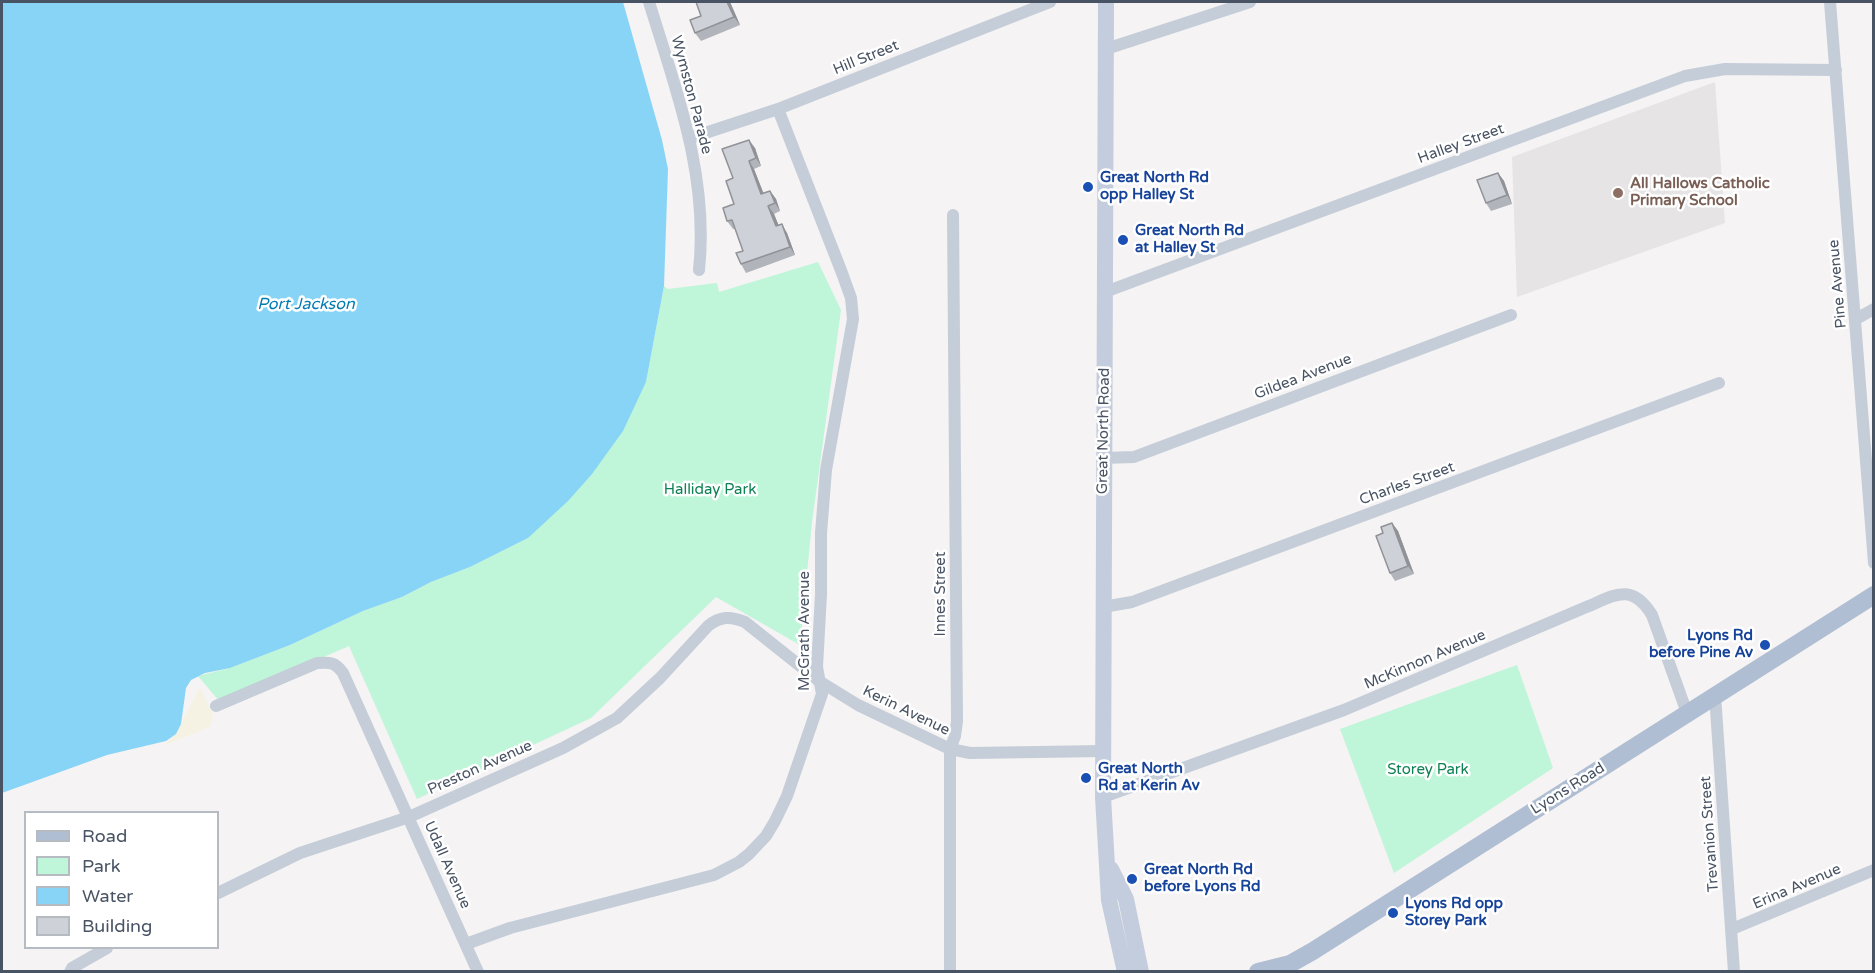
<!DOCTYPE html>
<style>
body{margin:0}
#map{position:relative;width:1875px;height:973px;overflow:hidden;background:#f5f3f3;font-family:"Varela Round",sans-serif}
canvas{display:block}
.frame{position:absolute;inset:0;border:3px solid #485363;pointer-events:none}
.legend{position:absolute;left:24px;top:811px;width:195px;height:138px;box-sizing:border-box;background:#fff;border:2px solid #b6bac1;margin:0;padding:8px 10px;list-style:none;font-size:18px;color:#485363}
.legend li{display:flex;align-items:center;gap:12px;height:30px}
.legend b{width:30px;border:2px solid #b6bac1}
</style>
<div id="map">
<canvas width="1875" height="973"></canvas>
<div class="frame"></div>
<ul class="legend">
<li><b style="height:8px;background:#b0bed3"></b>Road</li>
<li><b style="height:16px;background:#bff5d9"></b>Park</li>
<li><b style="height:16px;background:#88d4f6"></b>Water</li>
<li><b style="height:16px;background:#ced1d8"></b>Building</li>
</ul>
</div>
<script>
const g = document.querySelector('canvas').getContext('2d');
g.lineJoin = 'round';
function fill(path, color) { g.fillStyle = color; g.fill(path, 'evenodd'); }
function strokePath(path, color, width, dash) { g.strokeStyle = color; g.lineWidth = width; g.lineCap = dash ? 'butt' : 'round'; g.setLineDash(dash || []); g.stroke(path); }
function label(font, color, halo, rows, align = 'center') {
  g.font = font + ' "Varela Round",sans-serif'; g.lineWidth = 5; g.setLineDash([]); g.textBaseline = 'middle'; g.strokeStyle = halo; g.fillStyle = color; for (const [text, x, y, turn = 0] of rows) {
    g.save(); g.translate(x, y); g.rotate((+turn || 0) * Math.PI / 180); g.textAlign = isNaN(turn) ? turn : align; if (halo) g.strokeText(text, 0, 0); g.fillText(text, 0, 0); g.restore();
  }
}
fill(new Path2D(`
 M1715,82L1725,223L1517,297L1512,157Z`), '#e6e4e5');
fill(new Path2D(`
 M818,262L841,310L812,522L800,645L716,597L591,718L417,799L349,646L220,702L198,676L230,668L290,645L363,611L402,597L431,582L470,567L528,538L646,382L664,286L668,289L717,283L719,292Z
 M1517,665L1553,768L1394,873L1340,729Z`), '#bff5d9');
fill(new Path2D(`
 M200,687L213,715L210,727L163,746L176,734Z`), '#f6f2e3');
fill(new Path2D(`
 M2,2H623L662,140L668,169L664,286L646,382L623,431L592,474L568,501L528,538L470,567L431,582L402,597L363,611L290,645L230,668L205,673L191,680L186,688L181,724L176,734L166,741L107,755L2,793Z`), '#88d4f6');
strokePath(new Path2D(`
 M649,2C676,90 709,176 699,270
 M1830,2L1874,563
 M1106,49L1250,2
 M690,138L778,109L1050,2
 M1105,292L1685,76L1725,69L1836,70
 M1856,319L1874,309
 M1103,458L1134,457L1511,315
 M1103,607L1132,602L1719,383
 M1715,695L1734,972
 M216,706L317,663C330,662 335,662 343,673L478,972
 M1103,797L1344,710L1584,608C1614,596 1631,581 1652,615L1687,713
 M218,893L300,853L409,817L563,748L617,718L660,678L708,626C720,616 731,616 745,622L819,681L858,705L950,749L970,753L1103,751
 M1732,929L1874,870
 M466,944L510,928L714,875L739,862L749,854L766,836L775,821L787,796L822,694L817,667L821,594V533L826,470L853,319L851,298L842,273L778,109
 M70,972L72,968L107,948
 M950,972V749L955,736L957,721L953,215`), '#c5cdd8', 12);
strokePath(new Path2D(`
 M1106,2L1103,797L1109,900L1125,972
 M1111,869L1126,899L1141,972`), '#c4cddd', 16);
strokePath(new Path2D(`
 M1258,972L1290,964L1313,951L1874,595`), '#b0bed3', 18);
fill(new Path2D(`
 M730,2L740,25L701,41L695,33L701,16Z
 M755,148L761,166L754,169L763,193L770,191L776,199L780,211L774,214L779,226L787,233L795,255L746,273L741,264L743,251L735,229H733L727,221L734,204L733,178Z
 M1498,173L1504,181L1512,204L1491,211L1486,203Z
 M1392,523L1398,531L1414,574L1395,581L1390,573Z`), '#b1b4ba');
fill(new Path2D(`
 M727,2H730L740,25L734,17Z
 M749,140L755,148L761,166L756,158Z
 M749,161L754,169L767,202L761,194Z
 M1498,173L1504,181L1512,204L1507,195Z
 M770,191L776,199L780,211L775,203Z
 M768,206L774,214L782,234L776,226Z
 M782,224L787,233L795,255L790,247Z
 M1392,523L1398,531L1414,574L1408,566Z`), '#909297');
const building = new Path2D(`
 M696,2H727L734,17L695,33L690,20L701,16Z
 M749,140L756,158L749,161L761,194L770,191L775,203L768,206L776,226L782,224L790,247L741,264L736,253L743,251L732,220L727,221L723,208L734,204L726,181L733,178L722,149Z
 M1498,173L1507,195L1486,203L1477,180Z
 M1392,523L1408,566L1390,573L1376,536L1383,533L1381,527Z`);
fill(building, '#ced1d8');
strokePath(building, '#909297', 1.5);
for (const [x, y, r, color] of [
 [1088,187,6,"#1a4fb4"],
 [1618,193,6,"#8d6e63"],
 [1123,240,6,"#1a4fb4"],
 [1765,645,6,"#1a4fb4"],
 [1086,778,6,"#1a4fb4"],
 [1132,879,6,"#1a4fb4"],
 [1393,913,6,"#1a4fb4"]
]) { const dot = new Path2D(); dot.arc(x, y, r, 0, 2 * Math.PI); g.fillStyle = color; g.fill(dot); strokePath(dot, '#fff', 2); }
label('15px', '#485363', '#fff', [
 ["Hill Street",866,58,-22],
 ["Wymston Parade",691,95,75],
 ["Halley Street",1461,144,-20],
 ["Pine Avenue",1838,284,-95],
 ["Gildea Avenue",1303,377,-21],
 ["Great North Road",1104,431,-89],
 ["Charles Street",1407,484,-20],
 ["Innes Street",941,594,-90],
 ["McGrath Avenue",805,631,-90],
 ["McKinnon Avenue",1425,660,-23],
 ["Kerin Avenue",906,711,26],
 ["Preston Avenue",480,768,-24],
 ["Lyons Road",1568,789,-32],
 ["Trevanion Street",1710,834,-94],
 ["Udall Avenue",447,865,66],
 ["Erina Avenue",1797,887,-23]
]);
label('bold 15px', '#164399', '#fff', [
 ["Great North Rd",1100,178],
 ["opp Halley St",1100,195],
 ["Great North Rd",1135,231],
 ["at Halley St",1135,248],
 ["Lyons Rd",1753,636,"right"],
 ["before Pine Av",1753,653,"right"],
 ["Great North",1098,769],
 ["Rd at Kerin Av",1098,786],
 ["Great North Rd",1144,870],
 ["before Lyons Rd",1144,887],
 ["Lyons Rd opp",1405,904],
 ["Storey Park",1405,921]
], 'left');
label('bold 15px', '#785e54', '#fff', [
 ["All Hallows Catholic",1630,184],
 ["Primary School",1630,201]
], 'left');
label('15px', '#0e8254', '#fff', [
 ["Halliday Park",710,490],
 ["Storey Park",1428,770]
]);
label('italic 16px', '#017cb5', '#fff', [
 ["Port Jackson",306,305]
]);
</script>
